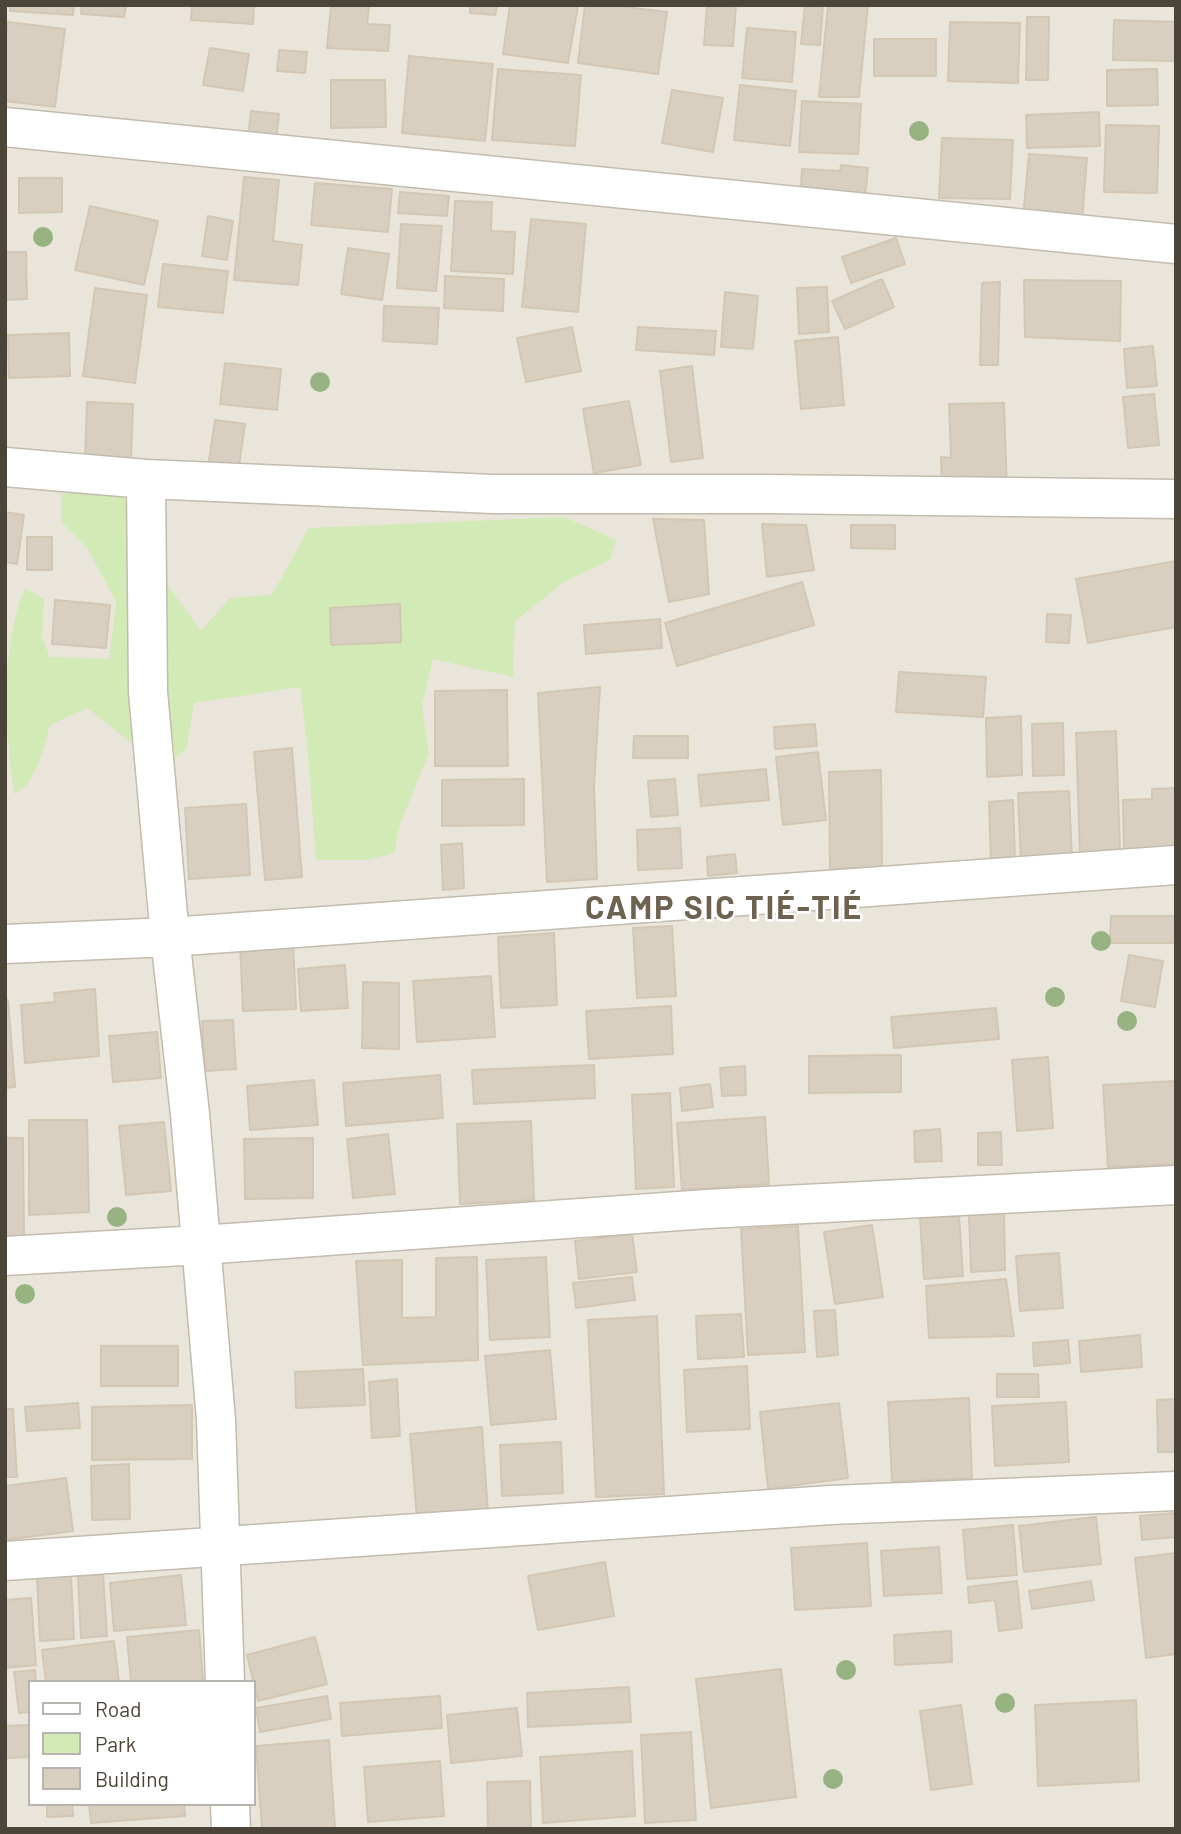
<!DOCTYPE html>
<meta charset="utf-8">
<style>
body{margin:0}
#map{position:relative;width:1181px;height:1834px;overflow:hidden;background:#f6f3ec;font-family:Barlow,sans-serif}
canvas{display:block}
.frame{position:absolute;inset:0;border:7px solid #4b4439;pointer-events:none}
.legend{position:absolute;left:28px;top:1680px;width:228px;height:126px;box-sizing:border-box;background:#fff;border:2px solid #b7b4b0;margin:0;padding:9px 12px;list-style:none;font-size:21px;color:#4b4439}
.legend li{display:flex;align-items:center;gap:14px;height:35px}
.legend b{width:35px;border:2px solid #b7b4b0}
</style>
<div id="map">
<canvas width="1181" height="1834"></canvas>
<div class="frame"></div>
<ul class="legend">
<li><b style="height:9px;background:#fff"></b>Road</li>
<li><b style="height:19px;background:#d2eab5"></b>Park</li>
<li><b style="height:19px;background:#d8cfc1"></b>Building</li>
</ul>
</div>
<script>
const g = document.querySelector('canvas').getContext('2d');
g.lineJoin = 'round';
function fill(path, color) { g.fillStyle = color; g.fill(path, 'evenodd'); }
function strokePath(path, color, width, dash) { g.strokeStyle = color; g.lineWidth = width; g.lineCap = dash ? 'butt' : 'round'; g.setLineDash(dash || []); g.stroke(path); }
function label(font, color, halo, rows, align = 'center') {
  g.font = font + ' Barlow,sans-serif'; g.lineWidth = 5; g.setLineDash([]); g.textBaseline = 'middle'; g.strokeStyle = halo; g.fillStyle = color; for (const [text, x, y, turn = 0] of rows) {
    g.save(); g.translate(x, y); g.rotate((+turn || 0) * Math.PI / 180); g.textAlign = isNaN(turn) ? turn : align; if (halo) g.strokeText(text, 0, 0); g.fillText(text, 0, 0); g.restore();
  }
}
fill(new Path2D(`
 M5,5H1176V1829H5ZM30,1682H254V1804H30Z`), '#eae5da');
fill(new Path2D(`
 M138,488L145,758L128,740L87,708L50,725C43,748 38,782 14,794C5,730 0,646 25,588L44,599L42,638L50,657L109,659L116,602L88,549L61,522V494Z
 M565,517L616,540L610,560L564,582L515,621L513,677L433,659L422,706L429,753L400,824L394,853L367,860H316L308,752L300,687L194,703L186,750L167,763L166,583L201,631L230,598L272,595L309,528Z`), '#d2eab5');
const building = new Path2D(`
 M10,5H74L73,15L10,11Z
 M82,5H126L124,17L81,14Z
 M192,5H254L253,24L191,20Z
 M331,5L369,6L367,24L390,25L388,51L327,48Z
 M470,5H497L495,15L470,13Z
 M510,5H578L568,63L503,54Z
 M585,5H625V7L667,12L658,74L578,63Z
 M707,5H736L733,46L704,45Z
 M805,5H823L820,45L801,44Z
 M828,5H868L859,97H819Z
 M1027,17H1049L1048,80H1026Z
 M1114,20L1176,22V61L1113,60Z
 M8,22L65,29L55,107L5,101V45Z
 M950,22L1020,23L1018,83L948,81Z
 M747,28L796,32L792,82L742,78Z
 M874,39H936V76H874Z
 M210,48L249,54L243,91L203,85Z
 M279,50L307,52L305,73L277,71Z
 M409,56L493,64L485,141L402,133Z
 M498,69L581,75L575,146L492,140Z
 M1157,69L1158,105L1107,106V70Z
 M331,80H385L386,127L331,128Z
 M740,85L796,91L790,146L734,140Z
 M672,90L723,98L713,152L662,143Z
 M802,101L861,104L858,154L799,152Z
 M251,111L279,114L275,150L247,147Z
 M1099,112L1100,146L1027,148L1026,115Z
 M1106,125L1159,126L1157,193L1104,192Z
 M942,138L1013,140L1010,199L939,198Z
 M1029,154L1087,158L1082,221L1023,218Z
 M841,165L868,168L864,207L800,202L802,169L840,171Z
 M244,177L279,180L273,241L302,245L298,285L234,280Z
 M19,178H62V212L19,213Z
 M315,183L392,189L388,232L311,225Z
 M400,192L449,196L447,216L398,213Z
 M455,201L492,202L491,231L515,232L513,274L451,271Z
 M90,206L158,221L144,285L75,270Z
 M208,216L233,221L227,260L202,256Z
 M531,219L586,224L578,312L522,307Z
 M401,224L442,226L436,291L397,288Z
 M896,238L905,264L851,283L842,257Z
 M348,248L389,254L382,300L341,294Z
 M5,252H26L27,299L5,300Z
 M163,264L228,271L223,313L158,307Z
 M445,276L504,279L503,311L444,308Z
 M882,279L894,307L845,329L832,301Z
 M1024,280L1121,281L1120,341L1025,337Z
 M1000,282L998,365H980L982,283Z
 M827,287L829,332L799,334L797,288Z
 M95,288L147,295L135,383L83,376Z
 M725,292L758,296L753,349L721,347Z
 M384,306L439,308L437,344L383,341Z
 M572,327L581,371L526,382L517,338Z
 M638,327L716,331L714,355L636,350Z
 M69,333L70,376L9,378L8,335Z
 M838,337L844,405L801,409L795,341Z
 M1153,346L1157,386L1127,388L1124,349Z
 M225,363L281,369L277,410L220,404Z
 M692,366L703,458L671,462L660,371Z
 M1154,394L1159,445L1128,448L1123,397Z
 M629,401L641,465L594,473L583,409Z
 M87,402L133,404L131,461L85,460Z
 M1004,403L1007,492L942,484L941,457L951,458L949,404Z
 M215,420L245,424L238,472L208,468Z
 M5,512L24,515L17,564L5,562Z
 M653,519L704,520L709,594L669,602Z
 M762,524L806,525L814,570L767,577Z
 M851,525H895V549L851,548Z
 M27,537H52V570H27Z
 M1176,561V627L1088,643L1076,579Z
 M802,582L814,625L677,666L665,623Z
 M55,600L110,605L106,648L52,644Z
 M400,604L401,642L331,645L330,608Z
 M1047,614L1071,615L1069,643L1046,642Z
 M660,619L662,648L586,654L584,625Z
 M899,672L986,677L983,717L896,712Z
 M600,687L594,785L597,879L547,882L538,693Z
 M507,690L508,766H435V691Z
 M1021,716L1022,775L987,777L986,718Z
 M1063,723L1064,775L1033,776L1032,724Z
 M815,724L817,746L775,749L774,727Z
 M1116,731L1120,853L1080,854L1076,733Z
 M634,736H688V758H633Z
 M292,748L302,877L265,880L254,752Z
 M818,752L826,820L783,825L776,757Z
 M766,769L769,800L701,806L698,775Z
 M881,770L882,867L830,869L829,772Z
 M524,779V825L442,826V780Z
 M675,779L678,815L651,817L648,781Z
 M1176,788V847L1124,850L1123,800L1152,799V789Z
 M1069,791L1072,860L1021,862L1018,793Z
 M1013,800L1015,861L991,862L989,802Z
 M246,804L250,875L189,879L185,808Z
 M680,828L682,868L638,870L637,830Z
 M462,843L464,888L443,890L441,845Z
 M735,854L737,873L708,876L707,857Z
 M1111,916H1176V943H1110Z
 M672,926L676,996L637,998L633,928Z
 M554,933L557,1005L501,1008L498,937Z
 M293,940L296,1009L243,1011L240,943Z
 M1129,955L1163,961L1155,1007L1121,1001Z
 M345,965L348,1008L301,1011L298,969Z
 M491,976L495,1037L417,1042L413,981Z
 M363,982L399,983V1049L362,1048Z
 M95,989L99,1056L25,1063L21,1005L55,1002L54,993Z
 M5,1000H8L15,1087L5,1088Z
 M671,1006L673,1054L589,1059L586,1011Z
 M996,1008L999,1039L894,1048L891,1017Z
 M233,1020L236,1069L205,1071L202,1021Z
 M157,1032L161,1078L113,1082L109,1036Z
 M901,1055V1092L809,1093V1056Z
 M1048,1057L1053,1128L1017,1131L1012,1060Z
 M594,1065L595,1098L474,1104L472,1070Z
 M745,1066L746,1095L722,1096L720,1068Z
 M440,1075L443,1118L346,1126L343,1083Z
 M314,1080L318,1125L250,1130L247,1086Z
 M1176,1081V1164L1108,1167L1103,1085Z
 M710,1084L713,1107L682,1111L680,1088Z
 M670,1093L674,1187L636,1189L632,1095Z
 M765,1117L769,1184L682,1190L677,1123Z
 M29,1120H87L89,1212L29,1215Z
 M531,1121L534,1200L460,1204L457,1124Z
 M164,1122L171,1191L126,1195L119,1126Z
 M940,1129L942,1161L915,1162L914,1131Z
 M1001,1132L1002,1165H978V1133Z
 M388,1134L395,1194L353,1198L347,1139Z
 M5,1138H23L24,1241H5Z
 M313,1138V1198L245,1199L244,1139Z
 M1004,1213L1005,1270L971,1272L969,1215Z
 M959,1216L963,1276L924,1279L920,1218Z
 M872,1225L883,1297L835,1304L824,1232Z
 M798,1226L805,1352L748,1355L741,1229Z
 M632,1234L637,1272L579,1279L575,1241Z
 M1059,1253L1063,1308L1020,1311L1016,1256Z
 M477,1257L478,1360L363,1365L356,1261L402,1260V1318L436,1317V1258Z
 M546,1257L550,1337L490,1340L486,1260Z
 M632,1277L635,1300L576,1308L573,1283Z
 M1006,1279L1014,1336L929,1338L926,1286Z
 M835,1310L838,1355L817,1357L814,1311Z
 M741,1314L744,1357L698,1359L696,1316Z
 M657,1316L664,1494L596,1497L588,1320Z
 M1140,1335L1142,1367L1081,1372L1079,1341Z
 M1068,1340L1070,1363L1034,1366L1033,1343Z
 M101,1346H178V1386H101Z
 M550,1350L556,1419L491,1425L485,1356Z
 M747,1366L750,1429L687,1432L684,1370Z
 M363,1369L365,1405L296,1408L295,1372Z
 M997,1374H1038L1039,1397H997Z
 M397,1379L400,1436L372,1438L369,1382Z
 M969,1398L972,1478L892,1482L888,1402Z
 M1176,1399V1452H1158L1157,1400Z
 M1066,1402L1069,1462L995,1466L992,1406Z
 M78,1403L80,1428L27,1431L25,1407Z
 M839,1403L848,1478L768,1489L760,1412Z
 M192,1405V1459L92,1460V1407Z
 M5,1409H13L17,1477H5Z
 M482,1427L488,1513L417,1519L410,1434Z
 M561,1442L563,1493L502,1496L500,1445Z
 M129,1464L130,1519L92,1520L91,1466Z
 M66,1478L73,1531L5,1540V1486Z
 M1176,1513V1537L1142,1540L1140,1516Z
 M1096,1517L1101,1564L1024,1572L1019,1526Z
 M1013,1525L1017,1575L967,1579L963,1530Z
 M867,1543L871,1606L795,1610L791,1548Z
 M939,1547L942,1593L884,1596L881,1551Z
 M1176,1553V1654L1146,1658L1135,1558Z
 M605,1562L614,1616L538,1630L528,1576Z
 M103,1574L107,1636L81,1638L78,1576Z
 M71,1575L74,1639L40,1641L37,1577Z
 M181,1575L186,1625L114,1631L110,1583Z
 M1017,1581L1022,1628L999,1631L995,1600L969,1603L968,1587Z
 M1091,1581L1094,1600L1032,1609L1029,1591Z
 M31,1598L36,1665L5,1668V1600Z
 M199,1630L203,1681L131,1682L127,1637Z
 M951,1631L952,1662L895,1665L894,1635Z
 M315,1637L327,1684L258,1701L247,1655Z
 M114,1641L119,1682H46L42,1650Z
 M781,1669L796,1797L711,1808L696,1679Z
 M35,1670L36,1682H30V1712L19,1713L14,1672Z
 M629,1687L631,1722L528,1727L527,1693Z
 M327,1696L331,1719L260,1732L256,1708Z
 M440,1696L442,1728L342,1736L340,1703Z
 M1136,1700L1139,1781L1038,1786L1035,1705Z
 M961,1705L972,1784L931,1790L920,1711Z
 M517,1708L522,1756L451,1763L447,1715Z
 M30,1725V1757L5,1758V1726Z
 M691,1732L696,1820L645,1823L641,1735Z
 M329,1740L335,1829H262L256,1746Z
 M632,1751L635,1816L543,1823L540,1757Z
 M440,1761L444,1816L368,1822L364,1767Z
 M530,1781L531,1829H488L487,1782Z
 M47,1804H72L73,1816L47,1817Z
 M89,1804H184L185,1816L91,1823Z`);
fill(building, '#d8cfc1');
strokePath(building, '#d3c7b4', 2);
const minor = new Path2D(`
 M5,127L1176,244
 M5,467L146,479L493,494H767L1176,499
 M146,479L148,692L170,937L190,1114L216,1420L225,1682
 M5,944L170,937L1176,865
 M5,1256L201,1245L707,1209L1176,1185
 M5,1561L831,1505L1176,1491
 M230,1804L231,1829`);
strokePath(minor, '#c2bbae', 41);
strokePath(minor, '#fff', 38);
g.fillStyle = '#97b381';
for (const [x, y] of [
 [919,131],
 [43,237],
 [320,382],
 [1101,941],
 [1055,997],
 [1127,1021],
 [117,1217],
 [25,1294],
 [846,1670],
 [1005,1703],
 [833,1779]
]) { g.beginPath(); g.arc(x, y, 10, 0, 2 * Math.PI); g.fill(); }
g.letterSpacing = '2px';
label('bold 32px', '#6e6250', '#fff', [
 ["CAMP SIC TIÉ-TIÉ",724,908]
]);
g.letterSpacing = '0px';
</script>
